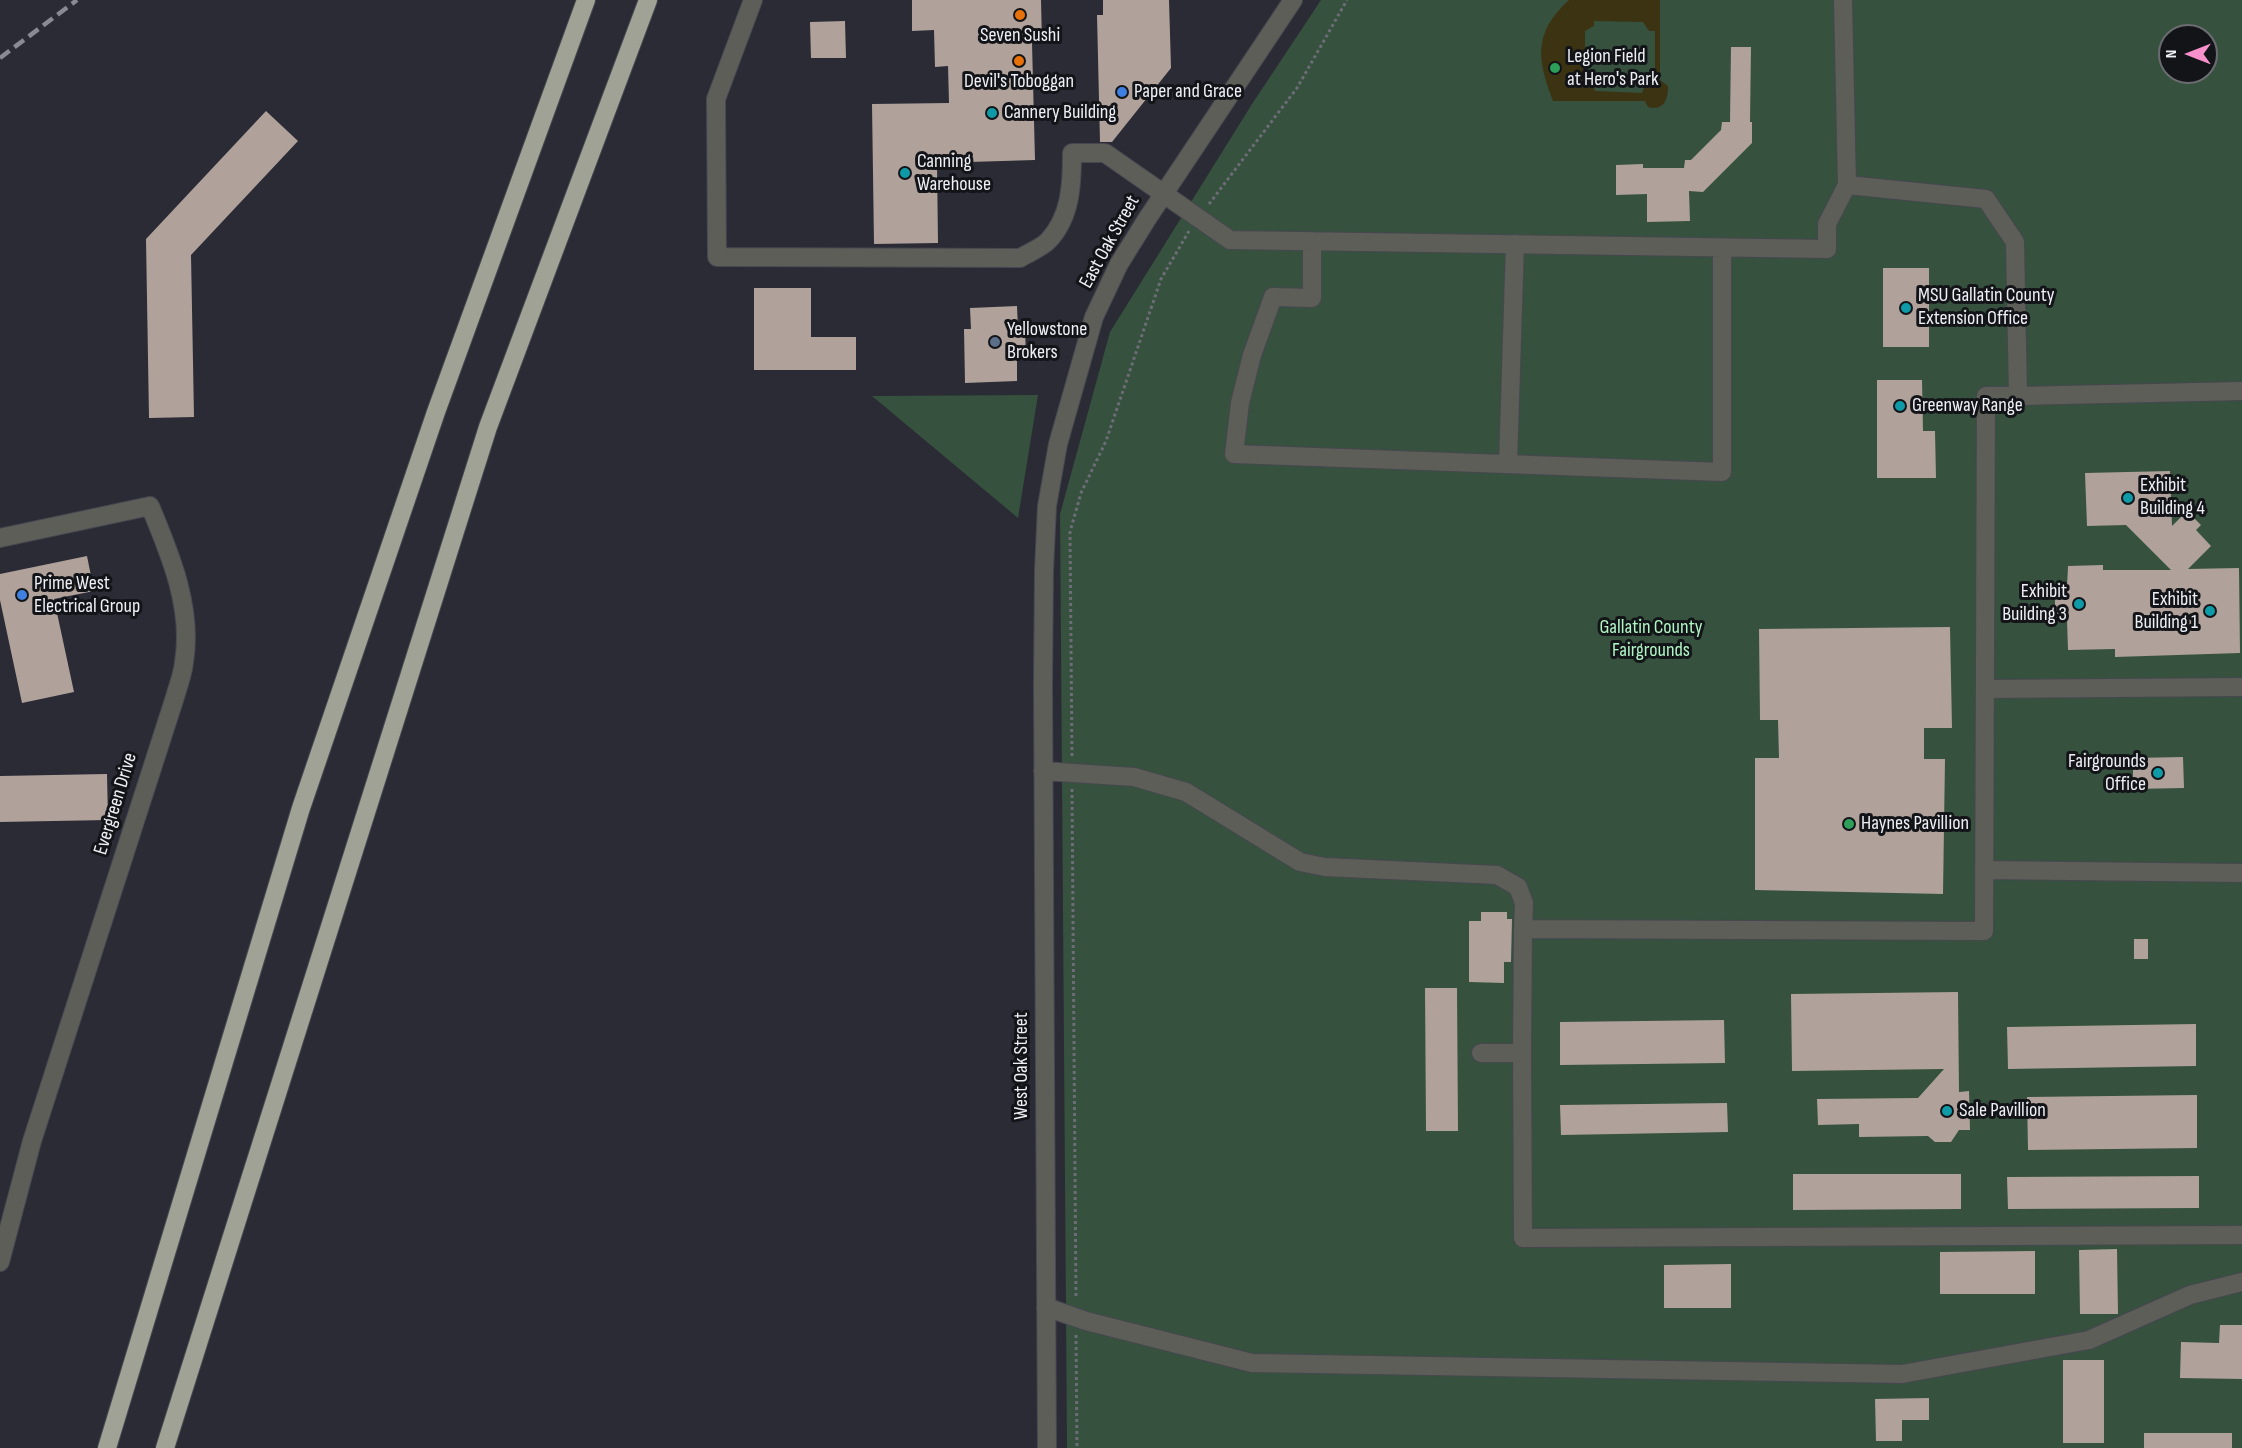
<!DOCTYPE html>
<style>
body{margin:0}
#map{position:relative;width:2242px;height:1448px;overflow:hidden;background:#2a2b35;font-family:"Sofia Sans Condensed",sans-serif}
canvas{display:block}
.north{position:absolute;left:2158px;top:24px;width:60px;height:60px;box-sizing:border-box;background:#131418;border:2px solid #6b6c71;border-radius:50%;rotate:270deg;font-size:16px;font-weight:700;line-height:24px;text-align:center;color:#eff0f7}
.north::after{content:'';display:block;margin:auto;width:21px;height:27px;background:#f890cb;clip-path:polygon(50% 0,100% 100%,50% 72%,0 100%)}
</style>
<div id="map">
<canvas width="2242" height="1448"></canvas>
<div class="north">N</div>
</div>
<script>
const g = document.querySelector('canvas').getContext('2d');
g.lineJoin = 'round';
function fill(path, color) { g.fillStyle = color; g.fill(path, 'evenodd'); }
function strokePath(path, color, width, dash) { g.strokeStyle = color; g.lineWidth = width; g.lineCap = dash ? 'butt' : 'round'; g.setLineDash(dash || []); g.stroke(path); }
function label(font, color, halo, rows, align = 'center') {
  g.font = font + ' "Sofia Sans Condensed",sans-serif'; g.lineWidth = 6; g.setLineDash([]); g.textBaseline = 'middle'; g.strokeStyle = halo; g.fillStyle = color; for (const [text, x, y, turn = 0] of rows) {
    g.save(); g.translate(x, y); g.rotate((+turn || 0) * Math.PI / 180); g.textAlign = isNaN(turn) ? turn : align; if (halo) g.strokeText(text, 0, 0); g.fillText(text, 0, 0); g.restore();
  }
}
fill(new Path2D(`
 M1321,0H2242V1448H1067L1060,514L1110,332L1252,104ZM2170,36H2206V72H2170Z
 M1038,395L1018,518L872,396Z`), '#36513e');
fill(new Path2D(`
 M1569,0H1660V80L1668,86C1668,100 1664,111 1648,107L1645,101H1553C1537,59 1533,33 1569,0ZM1594,21L1643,22L1649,31H1655V82L1645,85L1642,93L1595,91L1593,85L1585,81V31L1594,26Z`), '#3b3312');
fill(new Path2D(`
 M912,0H1041L1042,42L1032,43L1035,160L937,163L938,243L874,244L872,104L949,103L948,66L935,67L934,30L912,31Z
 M1103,0H1169L1171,68L1112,142H1100L1097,15H1103Z
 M845,21L846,58H811L810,22Z
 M1731,47H1751L1750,122H1752V143L1703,192L1689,191L1690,221L1647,222V194L1616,195V165L1643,164V168H1684L1685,160H1691L1721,130L1722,122H1730Z
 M266,111L298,141L191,255L194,417L149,418L146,239Z
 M1883,268H1929V347H1883Z
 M754,288H811V337H856V370H754Z
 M1017,306L1018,330H1025L1026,355H1017V381L965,383L964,329H971L970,308Z
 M1877,380H1922L1923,431H1935L1936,478H1877Z
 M2170,471L2172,526L2187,511L2201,525L2196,530L2211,546L2188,569L2239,568L2240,653L2115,657V649L2068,650L2067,620L2055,621V587H2067L2068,566L2103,565V570H2171L2126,525L2087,526L2085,473Z
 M87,556L94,591L54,599L74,692L22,703L0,600V574Z
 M1950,627L1952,728H1924V759H1945L1943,894L1755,890V758H1779L1778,720H1760L1759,629Z
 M2183,757L2184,788L2133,789V758Z
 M107,774L108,820L0,822V776Z
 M1481,912H1507V919H1512L1511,962H1504V983L1469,982V921H1481Z
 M2134,939H2148V959H2134Z
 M1425,988H1457L1458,1131H1426Z
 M1958,992L1959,1092L1969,1091L1970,1130H1959L1951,1142H1935L1928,1136L1859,1137V1124L1818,1125L1817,1099L1918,1098L1944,1069L1792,1071L1791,994Z
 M1724,1020L1725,1063L1560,1065V1022Z
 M2196,1024V1066L2008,1069L2007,1027Z
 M2197,1095V1148L2028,1150L2027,1097Z
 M1727,1103L1728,1132L1561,1135L1560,1105Z
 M1793,1174H1961V1209L1793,1210Z
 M2199,1176V1208L2008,1209L2007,1177Z
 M2117,1249L2118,1314H2080L2079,1250Z
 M2035,1251V1294H1940V1252Z
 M1731,1264V1308H1664V1265Z
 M2220,1325H2242V1379L2180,1378L2181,1342L2219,1343Z
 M2063,1360H2104V1443H2063Z
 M1929,1398V1420H1902V1441H1876L1875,1399Z
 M2144,1433H2232V1448H2144Z`), '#b0a29b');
const minor = new Path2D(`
 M753,0L716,99L717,257L1020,258C1028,253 1041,248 1048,241C1071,217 1072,184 1072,153H1105L1230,240L1827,249V224L1847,185L1986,199L2015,242L2018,396L2242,391
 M1843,0L1847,185
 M1312,241V298L1273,297L1252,355L1240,403L1234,454L1722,472V248
 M1508,464L1515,244
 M0,538L150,506C170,554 193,608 184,662C183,674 178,686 175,697L32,1141L0,1262
 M1985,689L2242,687
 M1043,771L1134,777L1186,792L1300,862L1325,867L1497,875L1518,887L1524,903L1523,929
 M1984,870L2242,873
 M1481,1053H1522L1523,929L1984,931L1986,396H2018
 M1522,1053L1523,1238L2242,1235
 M1046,1307L1086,1321L1252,1363L1902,1374L2089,1340L2190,1295L2242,1282
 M1047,1448L1043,684L1044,570L1047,506L1058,444L1094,317L1119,264L1147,219L1293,0`);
const highway = new Path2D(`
 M107,1448L301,808L436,412L586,0
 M165,1448L488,427L648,0`);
strokePath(minor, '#464750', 20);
strokePath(highway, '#464750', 20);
strokePath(new Path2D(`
 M1209,204L1297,88L1347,0
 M1072,756L1070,532L1081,493L1106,441L1161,279L1189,231
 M1072,789L1076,1299
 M1076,1335L1077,1448`), '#6c6d76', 3, [3, 3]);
strokePath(minor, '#5d5e58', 18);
strokePath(highway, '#9fa294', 18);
strokePath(new Path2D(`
 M0,58L77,0`), '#898a92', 4.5, [12, 6]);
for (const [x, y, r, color] of [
 [1020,15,6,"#e8710a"],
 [1019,61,6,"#e8710a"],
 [1555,68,6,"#2e9e5b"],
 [1122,92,6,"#3f7fe0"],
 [992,113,6,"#0f9aa8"],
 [905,173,6,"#0f9aa8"],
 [1906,308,6,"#0f9aa8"],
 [995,342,6,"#5c6f8a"],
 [1900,406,6,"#0f9aa8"],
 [2128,498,6,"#0f9aa8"],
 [22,595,6,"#3f7fe0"],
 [2079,604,6,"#0f9aa8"],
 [2210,611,6,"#0f9aa8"],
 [2158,773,6,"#0f9aa8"],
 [1849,824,6,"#2e9e5b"],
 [1947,1111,6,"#0f9aa8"]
]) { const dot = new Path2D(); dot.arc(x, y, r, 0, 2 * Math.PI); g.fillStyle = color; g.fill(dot); strokePath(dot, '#131418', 2); }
label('20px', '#eff0f7', '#131418', [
 ["Seven Sushi",1020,36,"center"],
 ["Legion Field",1567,57],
 ["at Hero's Park",1567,80],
 ["Devil's Toboggan",1019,82,"center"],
 ["Paper and Grace",1134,92],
 ["Cannery Building",1004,113],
 ["Canning",917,162],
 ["Warehouse",917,185],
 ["MSU Gallatin County",1918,296],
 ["Extension Office",1918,319],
 ["Yellowstone",1007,330],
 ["Brokers",1007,353],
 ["Greenway Range",1912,406],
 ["Exhibit",2140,486],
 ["Building 4",2140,509],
 ["Prime West",34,584],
 ["Electrical Group",34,607],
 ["Exhibit",2067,592,"right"],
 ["Building 3",2067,615,"right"],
 ["Exhibit",2198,600,"right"],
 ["Building 1",2198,623,"right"],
 ["Fairgrounds",2146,762,"right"],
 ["Office",2146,785,"right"],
 ["Haynes Pavillion",1861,824],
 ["Sale Pavillion",1959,1111]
], 'left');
label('20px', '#eff0f7', '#131418', [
 ["East Oak Street",1110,242,-61],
 ["Evergreen Drive",116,804,-73],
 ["West Oak Street",1022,1066,-90]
]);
label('20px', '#b0f6c5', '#131418', [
 ["Gallatin County",1651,628],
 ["Fairgrounds",1651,651]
]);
</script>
